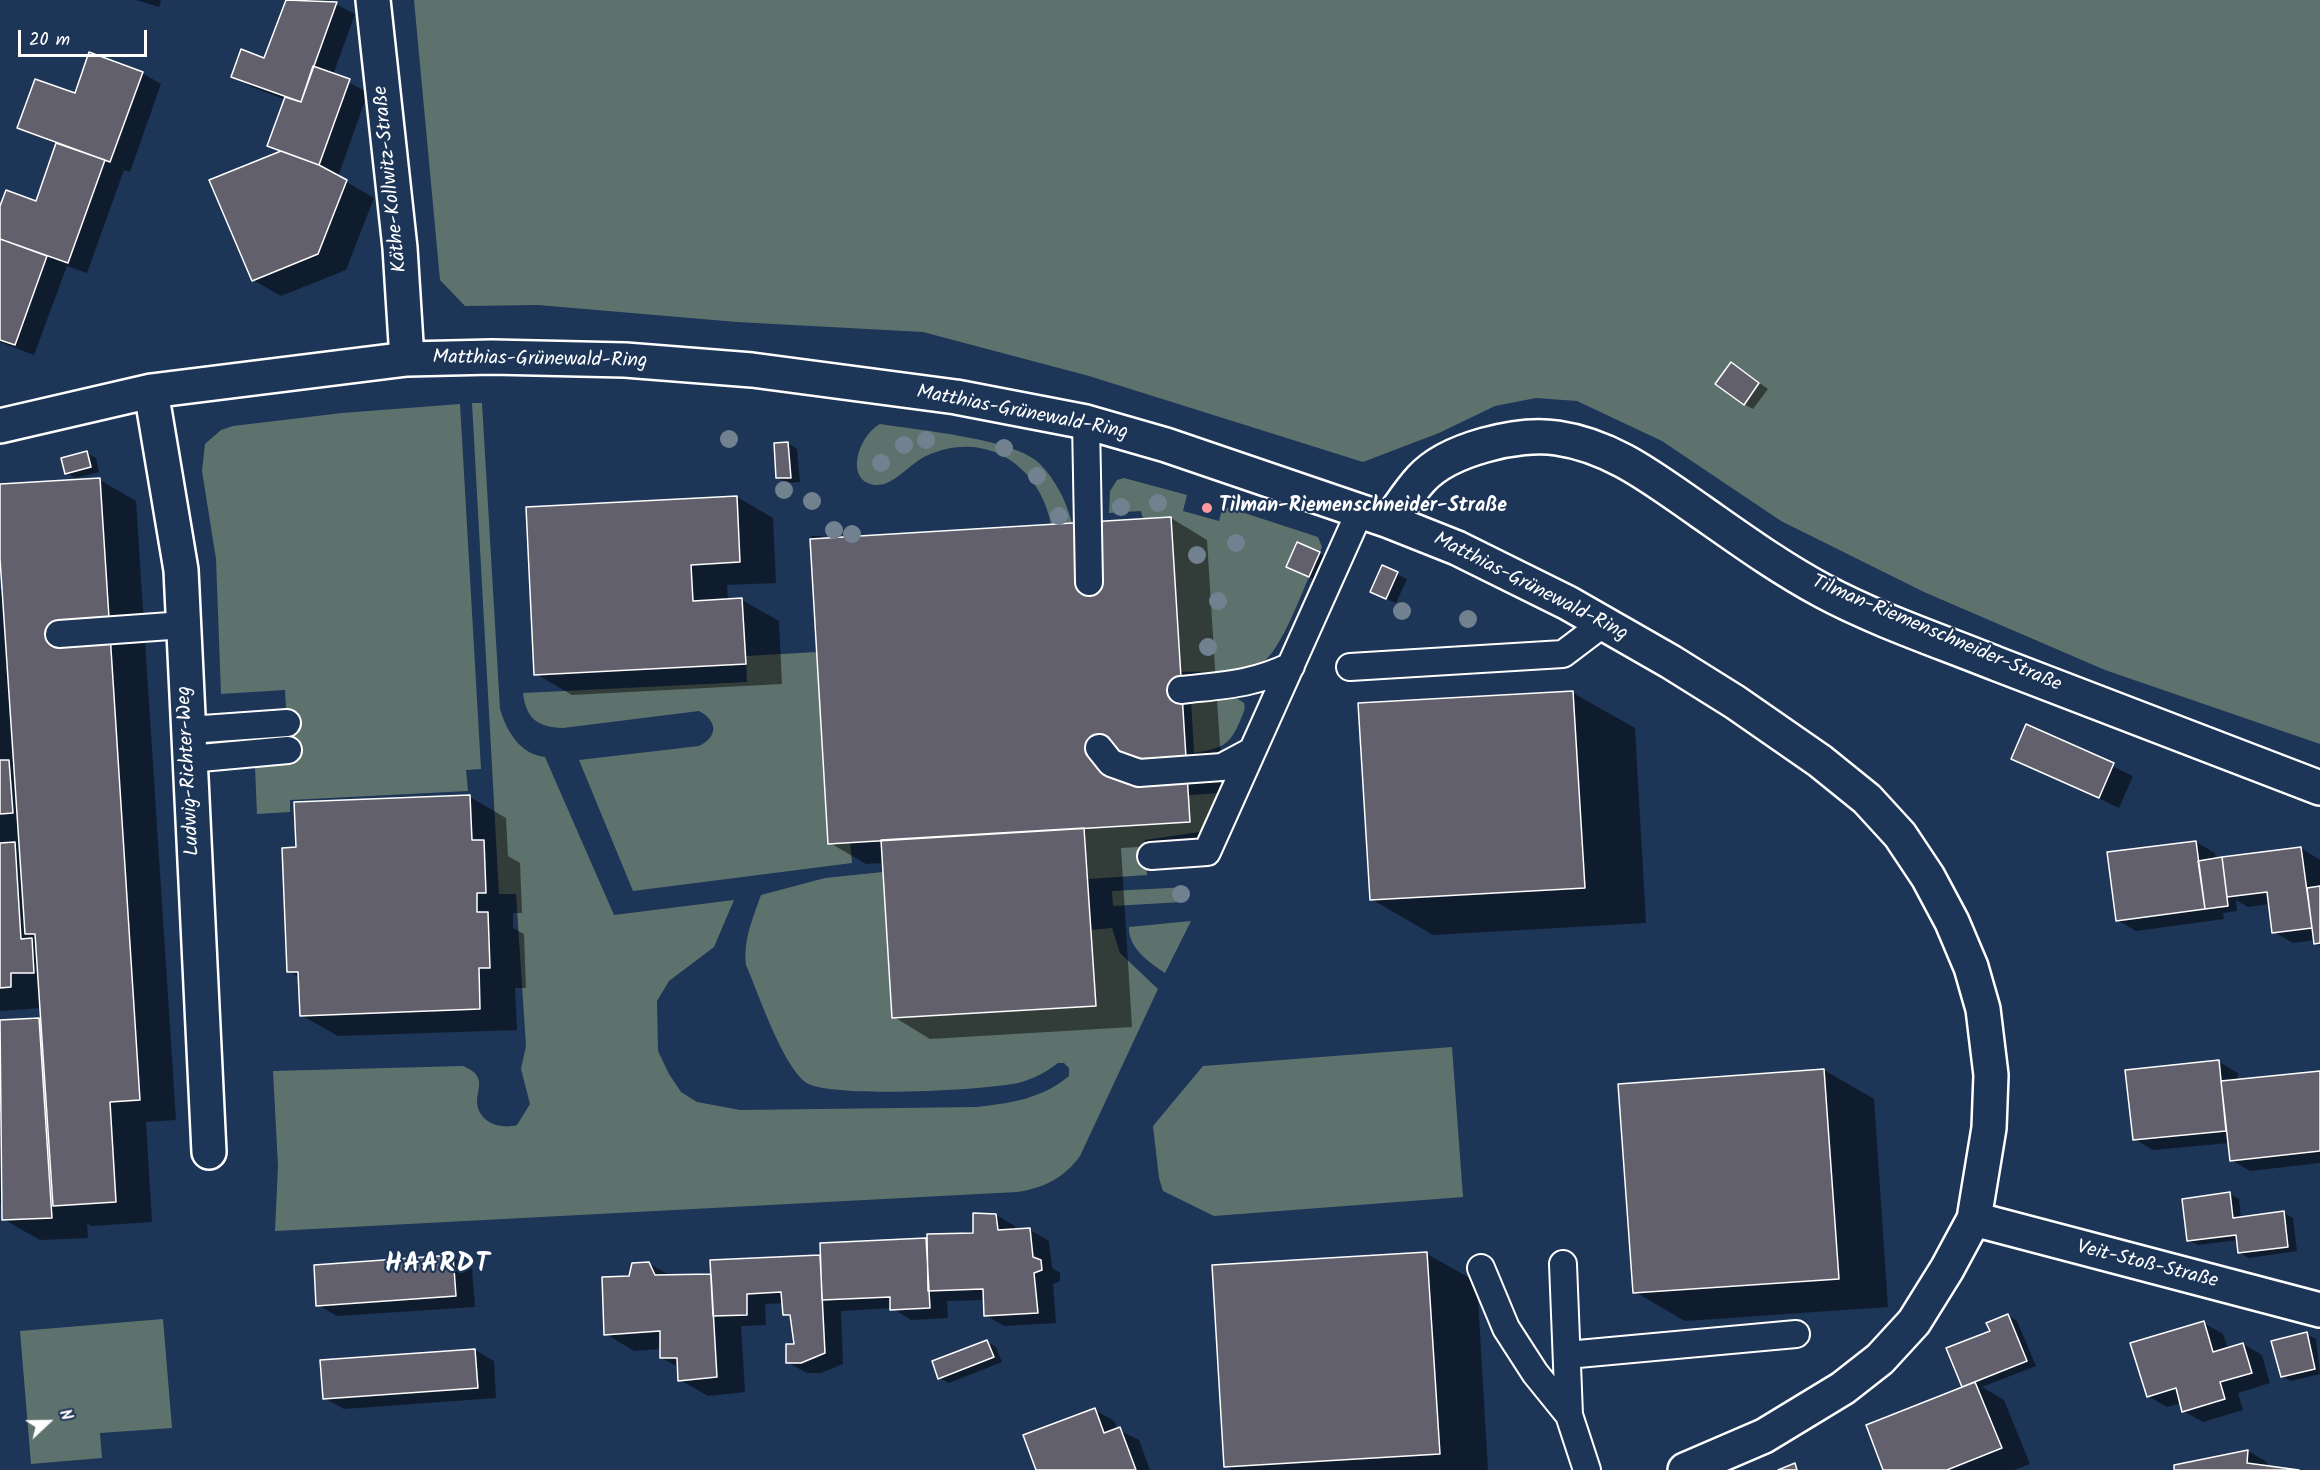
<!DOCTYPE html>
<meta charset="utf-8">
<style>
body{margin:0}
#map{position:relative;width:2320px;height:1470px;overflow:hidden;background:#1d3557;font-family:Kalam,sans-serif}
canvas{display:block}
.north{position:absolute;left:18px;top:1392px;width:60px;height:60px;-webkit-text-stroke:4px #1d3557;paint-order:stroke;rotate:68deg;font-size:16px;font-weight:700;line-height:24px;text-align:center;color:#fff}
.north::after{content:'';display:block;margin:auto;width:21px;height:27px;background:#fff;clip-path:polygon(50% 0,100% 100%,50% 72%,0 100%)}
.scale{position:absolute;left:18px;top:30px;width:129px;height:27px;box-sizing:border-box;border:3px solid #fff;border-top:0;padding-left:8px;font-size:18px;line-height:21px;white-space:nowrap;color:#fff;-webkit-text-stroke:4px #1d3557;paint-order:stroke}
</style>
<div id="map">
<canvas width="2320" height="1470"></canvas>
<div class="north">N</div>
<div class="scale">20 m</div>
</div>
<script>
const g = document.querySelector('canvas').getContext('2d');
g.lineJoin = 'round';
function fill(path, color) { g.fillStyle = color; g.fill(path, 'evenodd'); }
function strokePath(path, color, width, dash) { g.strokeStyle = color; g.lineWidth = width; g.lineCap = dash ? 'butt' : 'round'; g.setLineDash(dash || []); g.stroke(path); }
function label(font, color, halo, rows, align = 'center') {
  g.font = font + ' Kalam,sans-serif'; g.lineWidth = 4.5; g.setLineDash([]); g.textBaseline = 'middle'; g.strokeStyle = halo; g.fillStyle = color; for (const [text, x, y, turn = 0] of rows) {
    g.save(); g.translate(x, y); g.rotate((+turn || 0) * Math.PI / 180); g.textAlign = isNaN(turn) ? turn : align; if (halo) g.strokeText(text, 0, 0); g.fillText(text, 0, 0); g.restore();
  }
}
fill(new Path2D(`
 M414,0H2320V744L2105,670L1924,592L1781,521L1662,441L1577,401L1536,398L1495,406L1439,433L1363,462L1089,376L923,332L737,322L538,305L465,306L440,280Z
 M472,403H482L500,709C507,732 520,754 545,757L614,915L734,900L714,947L669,981L657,1001L658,1051L669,1074L681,1092L697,1102L740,1110L977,1107C1010,1103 1042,1099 1069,1076V1068L1064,1063H1058C1045,1073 1033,1079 1018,1083C987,1090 827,1099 805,1082C781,1062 759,995 746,965C743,940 753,918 761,895L825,878L883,872L892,1018L1095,1006L1091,930L1112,928L1120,953L1158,989L1080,1156C1064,1178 1044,1188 1017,1192L275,1231L278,1166L273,1071L463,1066C469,1069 475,1071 478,1078C481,1086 477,1093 477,1102C478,1122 500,1130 517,1125L530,1104L521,1069L526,1046L516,894H499Z
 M460,404L481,769L466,770L468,791L290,800V812L257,814L255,767L289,764L285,690L221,694L216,559L202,471L205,444L221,430L233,426L342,413Z
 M880,424C917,430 1015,439 1039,463C1056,480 1066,501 1072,523L1051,524C1039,464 984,429 926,456C910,463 893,487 875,485C844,481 858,436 880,424Z
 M1124,478L1187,495L1183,511L1219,521L1223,506L1318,537L1322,547L1320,552L1296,542L1286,567L1309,577C1299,599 1279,655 1259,665C1237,675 1204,671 1181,672L1141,511L1109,513L1110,491L1117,480Z
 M1012,641L1133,799L1220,793L1207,826L1199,832L1145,840L1147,875L1088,879L1085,828L850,843L852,863L633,891L579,760L699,746C718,737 718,721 699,711L563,728C538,727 526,719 523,693L747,682L746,656Z
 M1238,699L1244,703C1246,709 1243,714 1240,721C1229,747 1221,748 1194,753L1191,700Z
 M1187,887L1182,902L1113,906L1112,891Z
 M1191,921L1165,973C1150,963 1128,948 1129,927Z
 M1452,1047L1463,1197L1214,1216L1163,1191L1159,1178L1153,1126L1203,1066Z
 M163,1319L172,1428L100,1433L102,1458L31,1464L20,1331Z`), '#5e726d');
fill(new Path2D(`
 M136,0H161L159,7Z
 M287,0H328L355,14L333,75L368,92L338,177L374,198L346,270L281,296L253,280L282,153L269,145L286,100L252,87L233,76L265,60Z
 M142,73L161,84L130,172L124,170L87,273L67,266L34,355L0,342V211L37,203L57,145L19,127L76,95Z
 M1740,369L1768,389L1753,409L1744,404Z
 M788,443L797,449L800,482L787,483L777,478Z
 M87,453L96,458L99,472L76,478L66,473Z
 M100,480L136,501L176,1120L146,1122L152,1222L91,1226L87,1223L88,1238L40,1240L3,1219L0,1202V1021L38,1019L42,1021L41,1008L0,1011V589L5,592L0,486Z
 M737,497L773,518L776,583L727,585L728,600H742L779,621L782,684L572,695L536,674Z
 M1171,518L1207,540L1226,842L1121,848L1132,1027L930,1039L894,1017L884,863L866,864L830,843L811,536H821L828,540Z
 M1319,553L1328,558L1318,581L1287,567Z
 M1382,567L1407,579L1396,603L1371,592Z
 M1573,693L1635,728L1646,923L1433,935L1371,899Z
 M2027,726L2133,776L2119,808L2013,758Z
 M470,797L506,818L508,856L520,863L522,913H513V928L524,934L526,988H515L517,1030L338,1036L301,1015L300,978L289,971L297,848Z
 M2196,842L2215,853L2216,860L2301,848L2320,860V945L2315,940L2293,943L2274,932L2270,904L2248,907L2236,900L2237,911L2223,913L2224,919L2136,931L2117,920Z
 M2219,1062L2238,1073V1081L2320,1072V1163L2250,1171L2231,1160L2229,1143L2153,1150L2134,1139Z
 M1824,1070L1874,1099L1888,1307L1685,1321L1635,1292Z
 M2230,1194L2239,1199L2241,1218L2284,1213L2293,1218L2297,1251L2249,1258L2240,1253L2238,1240L2198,1245L2188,1240Z
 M996,1215L1015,1226L1016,1231L1030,1230L1049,1241L1052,1268L1060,1273V1281L1053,1284L1056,1323L1004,1326L985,1315V1300L947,1301L948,1318L911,1320L892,1308L841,1311L843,1364L821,1373H807L787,1362L795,1345L792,1319L784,1314L783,1303L765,1304L766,1325L741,1326L745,1392L708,1396L680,1380L679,1368L662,1358L661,1349L634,1351L606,1334L630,1277L648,1263L671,1276L713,1277L712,1261L821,1257V1245L928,1240L975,1234Z
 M1427,1254L1477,1282L1488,1470H1232L1225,1466Z
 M453,1257L472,1268L475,1307L337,1316L318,1305Z
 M2008,1315L2017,1321L2036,1366L1982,1387L2004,1400L2030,1464L2014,1470H1885L1966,1387L1963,1385L1992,1332Z
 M2204,1323L2223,1334L2228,1349L2243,1344L2262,1355L2270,1383L2238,1393L2243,1410L2203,1422L2183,1411L2181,1403L2167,1407L2148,1396Z
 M2306,1334L2316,1339L2320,1374L2291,1381L2282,1376Z
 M986,1341L996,1347L1002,1362L949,1383L939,1378Z
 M475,1350L494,1361L496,1398L344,1409L324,1398Z
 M1095,1410L1114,1421L1117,1429L1139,1440L1150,1470H1037Z
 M2248,1451L2267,1462V1467L2288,1470H2175V1467Z`), '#0007');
const building = new Path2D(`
 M286,0L337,2L301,102L231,77L241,49L264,58Z
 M89,52L143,72L110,162L17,128L35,79L75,93Z
 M313,66L350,79L319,165L267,146L285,97L301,102Z
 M56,143L105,160L68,263L0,239V206L6,190L36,201Z
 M281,151L319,165L347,180L318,254L252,281L209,180Z
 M0,239L47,256L15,345L0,340Z
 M1731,362L1759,383L1744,405L1715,384Z
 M788,442L791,478H776L774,443Z
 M87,451L91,467L65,474L61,458Z
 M100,478L140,1100L110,1102L116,1202L53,1206L35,934H25L0,559V484Z
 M737,496L740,562L691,565L693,601L742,598L746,664L534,675L526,507Z
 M1171,517L1190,822L828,844L810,539Z
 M1297,542L1320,552L1309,577L1286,567Z
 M1382,565L1398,572L1386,599L1370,592Z
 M1573,691L1585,888L1370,900L1358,703Z
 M2026,724L2114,763L2099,798L2011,759Z
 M0,760H9L13,813L0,814Z
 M470,795L472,840H484L486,893H477V912H488L490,968H479L480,1009L300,1016L298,972H287L282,848L296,847L294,802Z
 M1084,828L1096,1006L892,1018L881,840Z
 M2196,841L2205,909L2116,921L2107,852Z
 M15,842L21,939L32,938L34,973H11V987L0,988V843Z
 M2301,847L2312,928L2272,933L2267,892L2227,897L2222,857Z
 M2222,857L2228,906L2205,909L2198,861Z
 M2320,886V943L2314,944L2307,888Z
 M39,1018L52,1218L2,1220L0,1020Z
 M2219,1060L2226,1131L2133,1140L2125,1070Z
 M1824,1069L1839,1279L1633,1293L1618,1084Z
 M2320,1071V1151L2230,1161L2221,1081Z
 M2230,1192L2233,1218L2284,1211L2288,1247L2238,1253L2236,1235L2187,1241L2182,1199Z
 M973,1213L996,1214L998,1230L1030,1228L1033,1257L1041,1260L1042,1270L1034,1273L1038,1313L984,1316L983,1289L928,1291L927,1234L973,1233Z
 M926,1238L930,1308L890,1310V1297L822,1300L820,1243Z
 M1427,1252L1440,1454L1224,1467L1212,1265Z
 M453,1255L456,1296L316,1306L314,1265Z
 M820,1255L825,1353L801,1363H786V1344H794L790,1315H783L781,1292L747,1294V1315L713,1316L710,1260Z
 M649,1262L655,1275L711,1274L717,1377L678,1381L677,1358H660V1331L604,1335L602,1277L629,1276L632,1263Z
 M2008,1314L2027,1361L1962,1387L1946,1348L1990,1331L1986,1323Z
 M2204,1321L2213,1352L2243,1343L2252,1373L2220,1382L2225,1399L2182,1412L2176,1388L2147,1397L2130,1343Z
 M2307,1332L2315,1369L2281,1377L2271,1341Z
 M987,1340L994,1357L938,1379L932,1361Z
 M475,1349L478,1388L323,1399L320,1360Z
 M1975,1382L2002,1448L1947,1470H1883L1866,1425Z
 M1095,1408L1104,1433L1120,1427L1136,1470H1036L1023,1435Z
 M2248,1450L2247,1463L2299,1470H2174V1465Z
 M1795,1463L1797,1470H1778Z`);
fill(building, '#62606c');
strokePath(building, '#fff', 1.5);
const service = new Path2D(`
 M1086,422L1089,582
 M59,634L184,625
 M1350,667L1563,654L1604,623
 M1181,690C1224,685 1251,685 1291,666
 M189,730L287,723
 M1099,748L1111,763L1139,773L1222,767L1252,751
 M190,759L288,750
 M1151,856L1207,852L1360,511
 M1563,1264L1569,1415L1587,1470
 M1481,1268L1506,1328L1535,1373L1569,1415
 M1567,1355L1796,1334`);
const minor = new Path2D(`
 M373,0L400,248L407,359
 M151,391L181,570L209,1152
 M0,426L151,391L407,359L492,357L625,360L752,370L956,397L1086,422L1166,445L1389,521L1457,548L1568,603L1671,662L1735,702L1820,761L1867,799L1900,835L1928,877L1952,922L1971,967L1983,1009L1991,1075L1989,1128L1974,1219L1947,1269L1914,1322L1880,1359L1843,1388L1764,1436L1685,1470
 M1389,521C1400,507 1409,492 1421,479C1448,449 1519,432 1557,438C1613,446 1655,480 1700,511C1740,539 1780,568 1823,591C1877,620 1940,641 1997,664C2104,706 2212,747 2320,788
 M1974,1219L2320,1310`);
strokePath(service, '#fff', 30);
strokePath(minor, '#fff', 38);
strokePath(service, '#1d3557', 26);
strokePath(minor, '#1d3557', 33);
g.fillStyle = '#72818f';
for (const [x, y] of [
 [729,439],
 [926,440],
 [904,445],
 [1004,448],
 [881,463],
 [1037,476],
 [784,490],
 [812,501],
 [1158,503],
 [1121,507],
 [1059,516],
 [834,530],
 [852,534],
 [1236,543],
 [1197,555],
 [1218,601],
 [1402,611],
 [1468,619],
 [1208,647],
 [1181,894]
]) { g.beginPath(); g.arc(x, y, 9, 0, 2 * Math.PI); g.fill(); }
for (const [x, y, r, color] of [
 [1207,508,6,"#ff9aa2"]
]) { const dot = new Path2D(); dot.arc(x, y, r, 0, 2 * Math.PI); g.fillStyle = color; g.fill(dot); strokePath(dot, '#1d3557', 2); }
label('20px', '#fff', '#1d3557', [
 ["Käthe-Kollwitz-Straße",392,179,-96],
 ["Matthias-Grünewald-Ring",540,361,1],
 ["Matthias-Grünewald-Ring",1022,414,11],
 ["Matthias-Grünewald-Ring",1530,588,27],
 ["Tilman-Riemenschneider-Straße",1936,635,23],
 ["Ludwig-Richter-Weg",190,771,-93],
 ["Veit-Stoß-Straße",2147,1266,14]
]);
label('bold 20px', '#fff', '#1d3557', [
 ["Tilman-Riemenschneider-Straße",1219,508]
], 'left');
g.letterSpacing = '1.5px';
label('bold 26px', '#fff', '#1d3557', [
 ["HAARDT",438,1267]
]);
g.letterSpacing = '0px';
</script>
